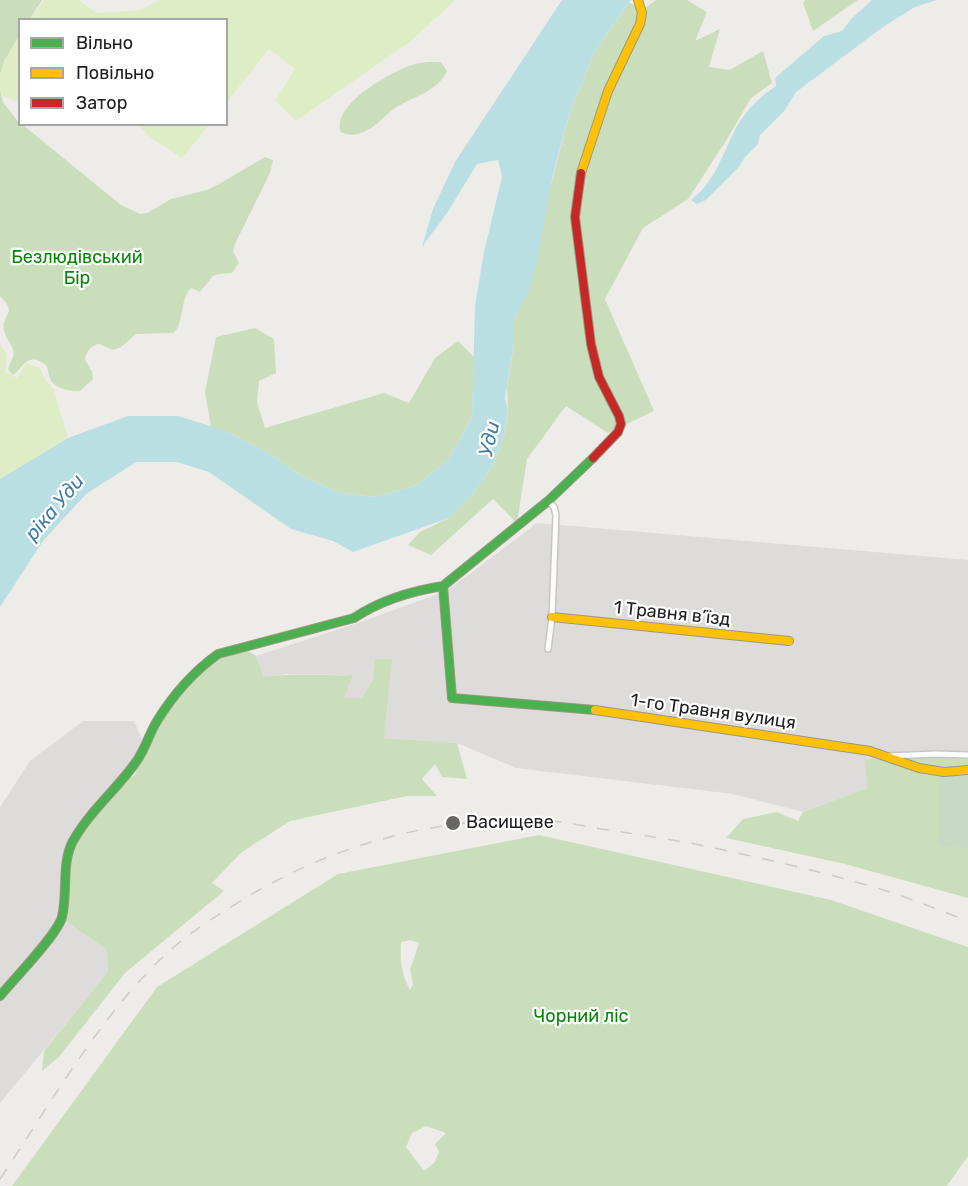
<!DOCTYPE html>
<meta charset="utf-8">
<style>
body{margin:0}
#map{position:relative;width:968px;height:1186px;overflow:hidden;background:#eeece9;font-family:Rubik,sans-serif}
canvas{display:block}
.legend{position:absolute;left:18px;top:18px;width:210px;height:108px;box-sizing:border-box;background:#fff;border:2px solid #a6a6a6;margin:0;padding:8px 10px;list-style:none;font-size:18px;color:#202020}
.legend li{display:flex;align-items:center;gap:12px;height:30px}
.legend b{width:30px;border:2px solid #a6a6a6}
</style>
<div id="map">
<canvas width="968" height="1186"></canvas>
<ul class="legend">
<li><b style="height:8px;background:#4caf50"></b>Вільно</li>
<li><b style="height:8px;background:#ffc107"></b>Повільно</li>
<li><b style="height:8px;background:#c62828"></b>Затор</li>
</ul>
</div>
<script>
const g = document.querySelector('canvas').getContext('2d');
g.lineJoin = 'round';
function fill(path, color) { g.fillStyle = color; g.fill(path, 'evenodd'); }
function strokePath(path, color, width, dash) { g.strokeStyle = color; g.lineWidth = width; g.lineCap = dash ? 'butt' : 'round'; g.setLineDash(dash || []); g.stroke(path); }
function label(font, color, halo, rows, align = 'center') {
  g.font = font + ' Rubik,sans-serif'; g.lineWidth = 4.5; g.setLineDash([]); g.textBaseline = 'middle'; g.strokeStyle = halo; g.fillStyle = color; for (const [text, x, y, turn = 0] of rows) {
    g.save(); g.translate(x, y); g.rotate((+turn || 0) * Math.PI / 180); g.textAlign = isNaN(turn) ? turn : align; if (halo) g.strokeText(text, 0, 0); g.fillText(text, 0, 0); g.restore();
  }
}
fill(new Path2D(`
 M537,523L968,560V758L906,757L864,760L869,788L803,812L733,794L516,768L457,743L384,738L375,659L373,679L362,698H343L352,675L286,674L264,678L256,656L358,623L438,594L455,585Z
 M83,721H134L143,742L118,784L62,919L107,950L108,973L0,1103V807L30,761Z`), '#dddcda');
fill(new Path2D(`
 M44,0H79L97,13L140,10L159,0H455L411,41L296,121L275,101L295,69L269,49L227,102L226,20L31,19Z
 M19,36V103L0,94V66Z
 M138,125H209L182,158L154,140Z
 M0,344L7,355L5,372L17,378L26,363L40,368L44,378L54,390L68,438L0,479Z`), '#deedc6');
fill(new Path2D(`
 M0,0H42L30,19L20,20L19,36L4,61L0,74Z
 M656,0H687L707,12L695,41L720,29L709,67L730,70L763,51L772,83L751,98L726,141L688,199L643,228L605,299L654,411L608,433L566,406L527,459L517,523L493,499L431,555L408,545L420,532L449,518L473,494L493,465L504,435L508,413L507,388L514,343V320L519,310L570,111L595,51L629,3L645,8Z
 M805,0H858L813,31L803,3Z
 M430,62H441L447,71C438,92 411,97 394,109C384,116 376,127 364,132C356,135 349,136 341,132C331,105 390,72 412,65C418,63 424,62 430,62Z
 M0,90L3,102L20,124L23,125L121,205L140,214L147,213L171,199L207,190L219,184L265,157L273,160L270,173L235,244L233,251L239,263L232,273L218,274L213,276L200,292L191,288C179,300 185,324 173,333L136,334L121,347L113,350L99,344C91,345 85,353 85,360L92,371L93,379L80,391C71,392 57,389 51,381C49,377 48,371 47,366C28,351 25,365 13,375L8,369L14,354C13,345 6,339 4,331C1,314 19,314 0,296Z
 M255,328L274,339L276,373L259,381L257,402L265,428L384,393L409,403L435,358L458,341L474,357L472,417L448,460L417,485L375,497L340,493L302,476L270,454L226,431L211,427L205,392L216,337Z
 M236,644L256,656L264,677C293,673 323,676 353,675L344,698H362L373,679L375,659H392L384,738L457,743L467,779L442,777L435,764L422,779L437,796H407L290,821L242,852L212,883L224,891L125,973L59,1057L42,1071L44,1051L108,972L107,950L62,919L67,866L81,829L118,784L135,775L143,742L185,683L218,654Z
 M906,757L968,758V898L845,864L726,838L743,819L777,812L798,821L803,812L868,788L864,759Z
 M539,835L831,900L968,947V1156L947,1186H12L157,987L338,874ZM410,940L419,943L410,970L413,984L410,990C401,973 400,961 401,942ZM426,1126L446,1133L435,1144L439,1152L434,1163L424,1171L406,1147L412,1133Z`), '#cbdebc');
fill(new Path2D(`
 M968,774V848L939,845V776Z`), '#c6dac5');
fill(new Path2D(`
 M562,0H631L595,51L570,111L553,175L536,267L527,295L514,320V343L505,399L508,411L504,435L493,465L473,494L449,518L353,552L333,541L291,529L209,472L177,462H136L86,494L43,541L0,607V479L68,438L128,416H178L226,431L270,454L302,476L340,493L375,497L417,485L448,460L472,417L475,306L484,252L502,177L498,160L477,164L447,213L422,247L433,209L455,162Z
 M872,0H937L915,7L883,27L796,92L785,110L760,135L758,144L745,157L738,168L706,200L697,204L691,200C715,182 722,155 735,130C745,111 758,98 776,86L775,78L824,36L842,31L851,19Z`), '#badfe3');
const street = new Path2D(`
 M548,501L554,507L556,515L552,617L548,649
 M888,756L935,754L968,755`);
const fast = new Path2D(`
 M593,458L548,501L443,586L452,698L595,710
 M0,996C13,980 58,934 62,917C68,893 61,863 73,841C89,812 117,789 136,762C145,750 149,734 157,721C173,695 193,672 218,654L354,618C381,600 411,591 443,586`);
const slow = new Path2D(`
 M581,173L608,91L640,24L642,13L638,0
 M552,617L789,641
 M595,710L870,751L919,768L944,772L968,770`);
const jam = new Path2D(`
 M581,173L575,217L591,344L599,377L619,416L621,424L618,432L593,458`);
strokePath(street, '#c7c6c5', 8);
strokePath(fast, '#99997f', 10);
strokePath(slow, '#99997f', 10);
strokePath(jam, '#99997f', 10);
strokePath(street, '#fcfcfc', 5);
strokePath(fast, '#4caf50', 8);
strokePath(slow, '#ffc107', 8);
strokePath(jam, '#c62828', 8);
strokePath(new Path2D(`
 M0,1179C49,1106 100,1016 164,956C189,932 218,915 247,897C339,842 443,815 550,821C567,822 584,826 601,829C630,833 660,838 690,843C753,856 816,870 877,888C908,897 938,910 968,921`), '#cbcbca', 1.5, [12, 12]);
for (const [x, y, r, color] of [
 [453,823,8,"#686766"]
]) { const dot = new Path2D(); dot.arc(x, y, r, 0, 2 * Math.PI); g.fillStyle = color; g.fill(dot); strokePath(dot, '#fff', 2); }
label('18px', '#058705', '#fff', [
 ["Безлюдівський",77,258],
 ["Бір",77,279],
 ["Чорний ліс",581,1017]
]);
label('18px', '#202020', '#fff', [
 ["1 Травня в’їзд",672,614,6],
 ["1-го Травня вулиця",713,712,8]
]);
label('18px', '#202020', '#fff', [
 ["Васищеве",466,823]
], 'left');
label('italic 20px', '#407ca6', '#fff', [
 ["Уди",490,439,-77],
 ["ріка Уди",55,508,-50]
]);
</script>
